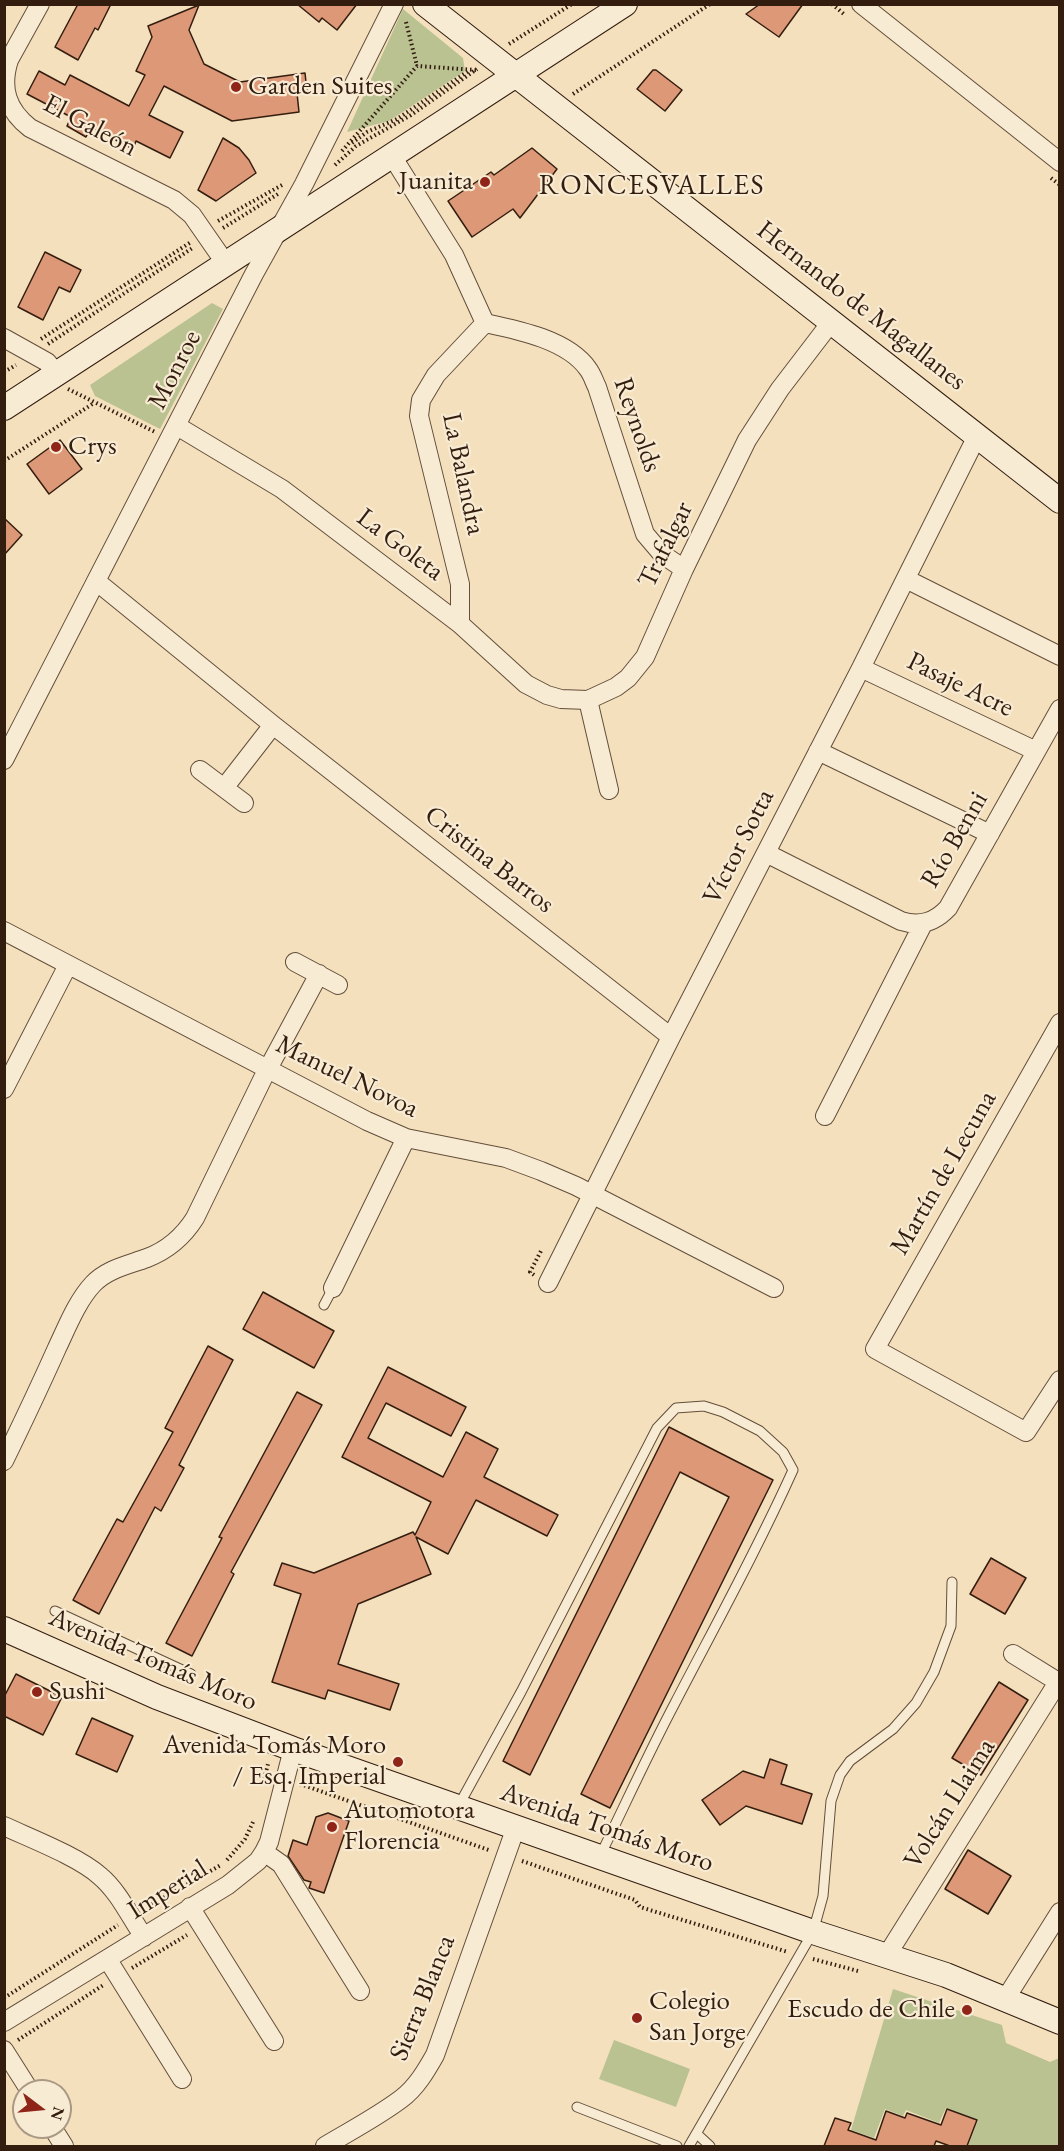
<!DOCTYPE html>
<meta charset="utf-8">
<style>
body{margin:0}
#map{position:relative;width:1064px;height:2151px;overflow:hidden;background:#f4e0bd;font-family:"EB Garamond",serif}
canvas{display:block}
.frame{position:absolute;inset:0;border:6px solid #331d0f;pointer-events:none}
.north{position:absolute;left:12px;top:2079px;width:60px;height:60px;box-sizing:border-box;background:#f8ebd4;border:2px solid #a99985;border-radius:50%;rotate:106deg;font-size:16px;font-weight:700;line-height:24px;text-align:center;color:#331d0f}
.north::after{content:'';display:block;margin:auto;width:21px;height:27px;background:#8f2418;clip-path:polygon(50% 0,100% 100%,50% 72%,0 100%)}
</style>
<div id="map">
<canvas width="1064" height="2151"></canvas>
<div class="frame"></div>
<div class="north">N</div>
</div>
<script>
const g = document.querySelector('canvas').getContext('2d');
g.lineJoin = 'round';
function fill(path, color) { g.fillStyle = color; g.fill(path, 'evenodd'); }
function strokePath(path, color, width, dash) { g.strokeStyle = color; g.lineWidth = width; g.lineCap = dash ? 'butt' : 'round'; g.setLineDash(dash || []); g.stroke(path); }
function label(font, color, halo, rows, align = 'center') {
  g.font = font + ' "EB Garamond",serif'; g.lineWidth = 4.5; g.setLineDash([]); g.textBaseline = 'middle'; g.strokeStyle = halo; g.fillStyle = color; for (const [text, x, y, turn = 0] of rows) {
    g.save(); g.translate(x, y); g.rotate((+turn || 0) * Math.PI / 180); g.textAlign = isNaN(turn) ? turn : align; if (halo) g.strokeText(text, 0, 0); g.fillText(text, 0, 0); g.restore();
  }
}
fill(new Path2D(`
 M403,9L463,58L465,71L389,121L347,132Z
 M212,303L223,309L160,429L95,396L90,385Z
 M893,1989L1002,2025L1006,2043L1050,2062L1059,2058V2146H968L978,2120L946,2108L939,2123L906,2110L903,2116L885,2109L874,2138L851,2130Z
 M614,2040L690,2069L676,2107L599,2079Z`), '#bac292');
const building = new Path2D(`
 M78,4H111L98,30L95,28L78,60L55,47Z
 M297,4H357L337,30L322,18L319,22Z
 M760,4H803L779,37L746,14Z
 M199,5L189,30L204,64L240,82L305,73L307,91L297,93L299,112L232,121L164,86L149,115L183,132L170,158L136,141L133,149L91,127L86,137L67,126L71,117L27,94L39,71L65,85L70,75L129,106L145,75L136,71L152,37L148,26Z
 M653,70H656L682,90L665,111L637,89Z
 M223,138L239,148L249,160L256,173L216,201L198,190Z
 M532,148L557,169L520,218L513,209L472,237L448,201L491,172L494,175Z
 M45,252L81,270L70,292L59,287L43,320L18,307Z
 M60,440L82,469L49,494L27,464Z
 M4,518L22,535L4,555Z
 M263,1292L334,1331L314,1368L243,1329Z
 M208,1346L233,1360L179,1465L184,1468L161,1511L155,1507L99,1614L73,1600L117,1519L123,1522L173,1432L165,1428Z
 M388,1367L466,1407L451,1436L386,1403L368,1438L443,1477L466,1432L498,1449L484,1477L558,1515L547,1536L476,1500L448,1554L416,1537L431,1574L358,1604L338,1664L399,1684L390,1710L328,1690L325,1699L272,1682L301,1594L274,1585L282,1563L314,1573L413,1532L415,1535L431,1502L342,1457Z
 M297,1392L322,1405L231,1572L234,1574L192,1656L166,1643L222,1538L219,1537Z
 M669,1427L773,1480L610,1808L581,1794L729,1497L680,1472L530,1775L503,1761Z
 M991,1558L1026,1578L1005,1614L970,1594Z
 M16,1674L62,1697L43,1735L4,1716V1697Z
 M999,1682L1028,1700L981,1775L952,1758Z
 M92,1718L133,1736L117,1772L76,1754Z
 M770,1759L787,1765L781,1784L812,1794L802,1824L746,1806L720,1825L702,1800L743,1771L764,1778Z
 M328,1813L349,1821L324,1893L309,1888L311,1882L304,1880L288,1856L293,1840L307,1845L316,1817Z
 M968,1850L1011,1876L988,1914L945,1889Z
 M947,2109L977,2120L967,2146H950L936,2141L934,2146H824L835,2118L851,2123L848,2130L876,2140L886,2111L905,2118L907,2113L941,2125Z`);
fill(building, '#dd9878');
strokePath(building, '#331d0f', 1.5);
const service = new Path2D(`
 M324,1305L333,1288
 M55,1611L191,1674
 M459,1805L521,1692L657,1428L676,1408L704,1406L723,1412L760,1431L783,1452L793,1470C757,1550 715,1626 675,1703C648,1754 625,1805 600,1856
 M577,2107L677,2146
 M697,2134L710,2146
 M689,2146L813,1932L823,1896L831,1801L840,1775L850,1761L893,1729L916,1703L934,1672L951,1626L952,1582`);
const minor = new Path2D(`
 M40,4L9,60C0,88 7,110 30,128L174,200L192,215L226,264
 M861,4L1060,162
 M392,156L454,255L485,323
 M485,323C518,330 568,340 588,369C592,374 594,381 597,387L645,534L662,554L684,569
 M4,338L47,362L57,374
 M177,426L282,489L460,624L526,684L547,695L561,699L588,700L616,687L628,678L645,657L684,569L747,440L780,389L832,321
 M906,579L1060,656
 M96,581L273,725L671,1037
 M460,624V584L419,416L421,400L436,375L485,323
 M861,668L1036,751
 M588,700L609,790
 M818,751L990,834
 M4,760L254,274L304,184L394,4
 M200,770L244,803
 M224,788L273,725
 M766,853L901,921C920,927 935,922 948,908L1060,709
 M4,931L367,1121L406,1138L506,1158L541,1171L576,1186L774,1288
 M295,962L338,985
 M1060,1023L875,1349L1026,1432L1060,1380
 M4,1089L68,965
 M825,1116L923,924
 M548,1283L671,1037L861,668L977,436
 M333,1288L406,1138
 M4,1461C22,1424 40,1386 57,1348C67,1327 77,1301 93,1284C107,1269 128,1265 147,1258C168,1250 183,1237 195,1218L263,1078L319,974
 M1013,1654L1060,1683
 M4,1826C32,1839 79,1857 100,1876C119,1892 130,1917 144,1937
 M264,1852L281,1864L360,1991
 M190,1907L274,2041
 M887,1955L1058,1682
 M108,1960L182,2079
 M1006,1998L1060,1912
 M4,2022L228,1885L258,1861L264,1852L269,1842L293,1749
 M4,2050L30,2091
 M52,2127L64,2146
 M325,2146C350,2131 377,2117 401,2099C416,2088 426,2071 435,2055L516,1827`);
const secondary = new Path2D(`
 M425,4L1060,501
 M4,408L625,4
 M4,1629L157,1697L293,1749L813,1932L946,1975L1060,2022`);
strokePath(service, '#634e3a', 11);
strokePath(minor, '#634e3a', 20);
strokePath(secondary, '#331d0f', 26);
strokePath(new Path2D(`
 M832,4L845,15
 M406,22L417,66
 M509,44L572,4
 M573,94L710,4
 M352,143L367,132L397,119L470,70
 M342,151L417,66L476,70
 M335,165L356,146L411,115L477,69
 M1051,178L1060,185
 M218,221L282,185
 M223,228L278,194
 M41,339L191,242
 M48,344L194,247
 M4,372L16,365
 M68,389L155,432
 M4,461L94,403
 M534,1275L530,1272L542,1249
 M263,1783L268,1764
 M300,1784L489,1850
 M227,1860L245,1839L253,1822
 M522,1861L635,1900L640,1907L788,1952
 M144,1909L221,1865
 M813,1959L858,1971
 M132,1968L187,1935
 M4,1998L118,1925
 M18,2040L105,1984`), '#331d0f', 4, [1.5, 3]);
strokePath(service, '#f8ebd4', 9);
strokePath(minor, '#f8ebd4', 18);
strokePath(secondary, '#f8ebd4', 24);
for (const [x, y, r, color] of [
 [236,87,6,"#8f2418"],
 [485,182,6,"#8f2418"],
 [56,447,6,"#8f2418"],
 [37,1692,6,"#8f2418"],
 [398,1762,6,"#8f2418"],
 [332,1827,6,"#8f2418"],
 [967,2010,6,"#8f2418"],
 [637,2018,6,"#8f2418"]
]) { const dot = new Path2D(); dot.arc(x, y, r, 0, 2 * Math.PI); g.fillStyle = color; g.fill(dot); strokePath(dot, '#f8ebd4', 2); }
label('27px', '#331d0f', '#f8ebd4', [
 ["Garden Suites",248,87],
 ["Juanita",473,182,"right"],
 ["Crys",68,447],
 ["Sushi",49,1692],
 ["Avenida Tomás Moro",386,1746,"right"],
 ["/ Esq. Imperial",386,1777,"right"],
 ["Automotora",344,1811],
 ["Florencia",344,1842],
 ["Colegio",649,2002],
 ["San Jorge",649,2033],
 ["Escudo de Chile",955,2010,"right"]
], 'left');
label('27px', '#331d0f', '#f8ebd4', [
 ["El Galeón",90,126,28],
 ["Hernando de Magallanes",861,306,38],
 ["Monroe",175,370,-63],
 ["Reynolds",637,425,71],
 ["La Balandra",463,474,78],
 ["La Goleta",400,545,37],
 ["Trafalgar",666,545,-64],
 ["Pasaje Acre",960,685,26],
 ["Río Benni",955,840,-60],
 ["Víctor Sotta",739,847,-63],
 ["Cristina Barros",489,860,38],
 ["Manuel Novoa",347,1077,26],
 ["Martín de Lecuna",944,1173,-60],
 ["Avenida Tomás Moro",153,1660,23],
 ["Volcán Llaima",950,1804,-58],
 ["Avenida Tomás Moro",607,1828,19],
 ["Imperial",168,1890,-32],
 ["Sierra Blanca",423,1998,-68]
]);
g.letterSpacing = '1.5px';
label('28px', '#331d0f', '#f8ebd4', [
 ["RONCESVALLES",652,186]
]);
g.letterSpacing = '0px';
</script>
